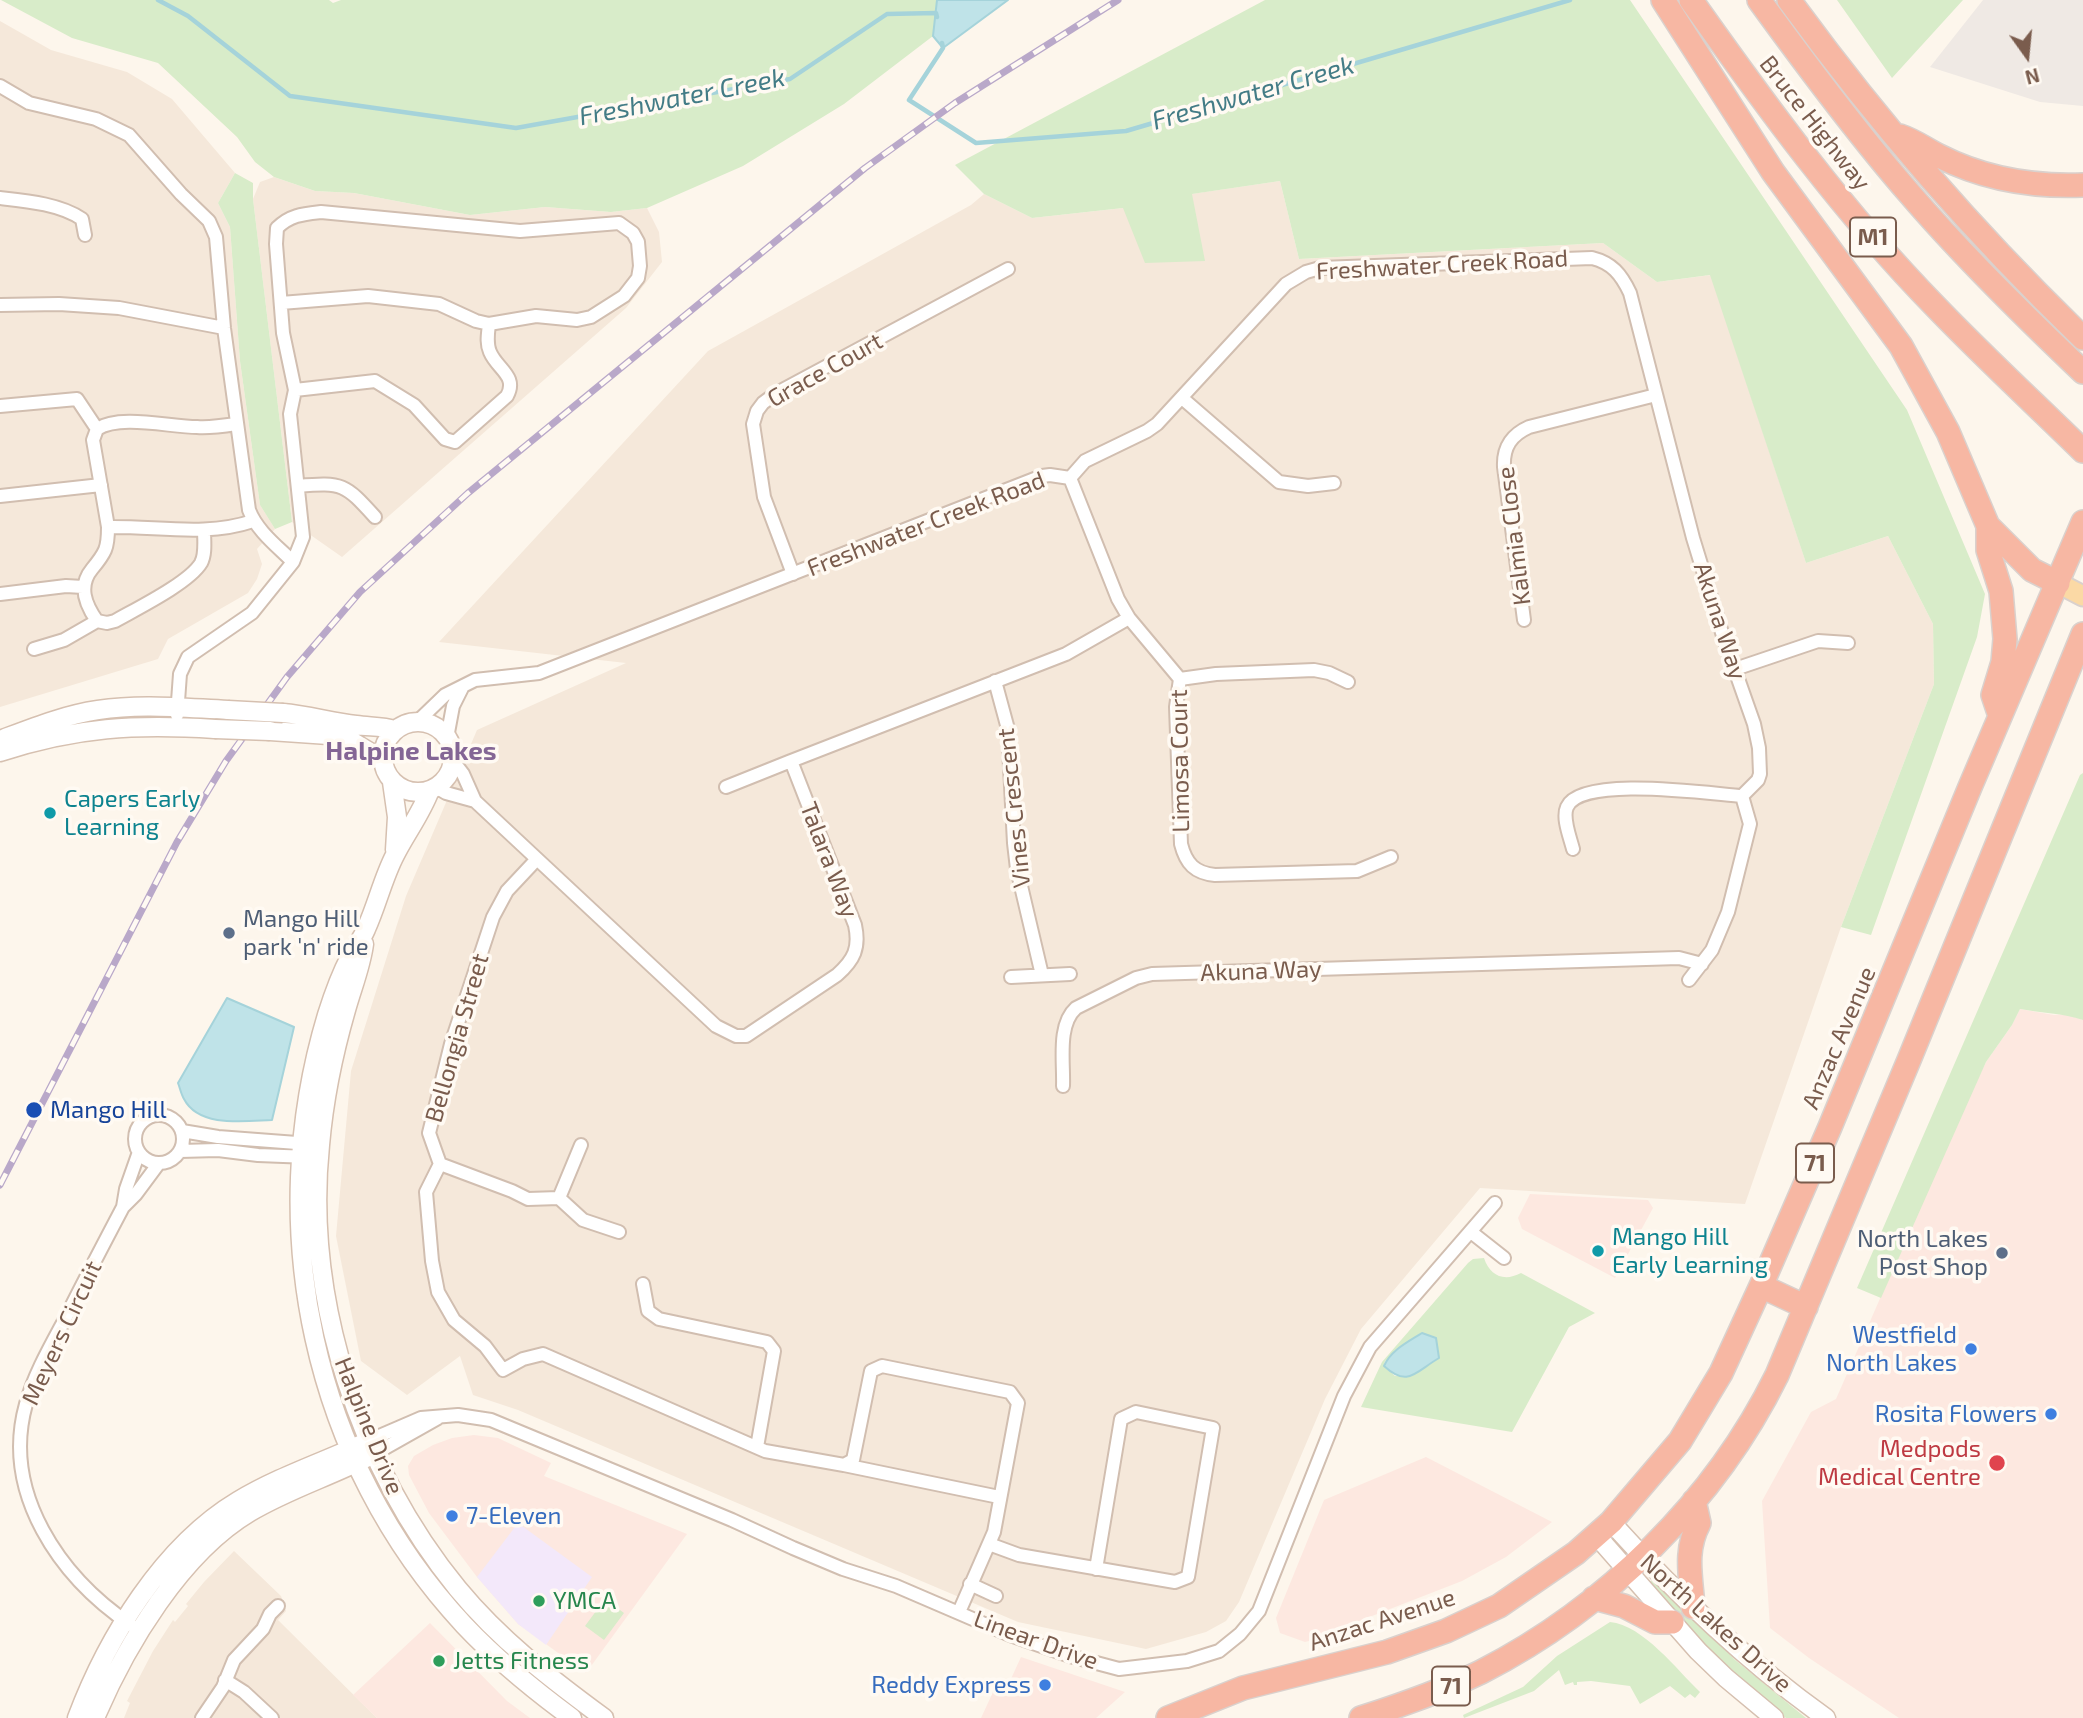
<!DOCTYPE html>
<style>
body{margin:0}
#map{position:relative;width:2083px;height:1718px;overflow:hidden;background:#fdf6ec;font-family:"Exo 2",sans-serif}
canvas{display:block}
.north{position:absolute;left:1992px;top:21px;width:70px;height:70px;-webkit-text-stroke:5px #fffaf3;paint-order:stroke;rotate:165deg;font-size:19px;font-weight:700;line-height:28px;text-align:center;color:#7a5c4d}
.north::after{content:'';display:block;margin:auto;width:24px;height:32px;background:#7a5c4d;clip-path:polygon(50% 0,100% 100%,50% 72%,0 100%)}
</style>
<div id="map">
<canvas width="2083" height="1718"></canvas>
<div class="north">N</div>
</div>
<script>
const g = document.querySelector('canvas').getContext('2d');
g.lineJoin = 'round';
function fill(path, color) { g.fillStyle = color; g.fill(path, 'evenodd'); }
function strokePath(path, color, width, dash) { g.strokeStyle = color; g.lineWidth = width; g.lineCap = dash ? 'butt' : 'round'; g.setLineDash(dash || []); g.stroke(path); }
function label(font, color, halo, rows, align = 'center') {
  g.font = font + ' "Exo 2",sans-serif'; g.lineWidth = 7; g.setLineDash([]); g.textBaseline = 'middle'; g.strokeStyle = halo; g.fillStyle = color; for (const [text, x, y, turn = 0] of rows) {
    g.save(); g.translate(x, y); g.rotate((+turn || 0) * Math.PI / 180); g.textAlign = isNaN(turn) ? turn : align; if (halo) g.strokeText(text, 0, 0); g.fillText(text, 0, 0); g.restore();
  }
}
fill(new Path2D(`
 M0,21L51,50L127,72L172,99L235,173L218,203L230,227L240,361L260,505L275,529L257,549L262,564L257,579L248,593L168,639L158,659L0,707Z
 M274,177L315,191L354,193L470,215L545,207L611,212L647,208L659,232L662,262L626,308L342,557L292,522L253,199L260,182Z
 M1280,181L1299,259L1603,243L1657,282L1711,275L1806,563L1888,536L1933,624L1934,684L1841,927L1745,1204L1480,1188L1361,1329L1325,1399L1239,1602L1226,1621L1206,1632L1146,1649L1018,1622L518,1410L473,1395L460,1356L407,1395L361,1361L336,1236L351,1071L406,896L477,730L626,663L439,642L708,351L971,205L984,194L1032,218L1123,208L1191,194Z
 M234,1551L281,1596L286,1611L278,1620L377,1718H124L130,1703L127,1701L153,1651L173,1620L175,1622L188,1606L186,1604L204,1582Z`), '#f5e8da');
fill(new Path2D(`
 M2020,1009L2054,1015L2067,1014L2083,1020V1718H1899L1809,1658L1770,1628L1762,1501L1811,1412L1836,1399L1963,1109L1986,1062L2012,1025Z
 M1530,1194L1648,1200L1653,1208L1615,1278L1522,1229L1518,1218Z
 M474,1435L498,1438L551,1463L544,1476L687,1534L586,1673L518,1624L477,1577L429,1513L409,1475L408,1466L414,1456L433,1445L452,1438Z
 M1426,1457L1552,1522L1506,1557L1462,1581L1354,1623L1356,1629L1305,1642L1280,1633L1276,1618L1324,1500Z
 M430,1623L507,1701L530,1718H377L353,1695Z
 M1021,1657L1125,1692L1096,1718H981L994,1690L1004,1694Z`), '#fde8e0');
fill(new Path2D(`
 M1983,0H2083V106L2040,102L1930,67Z`), '#efe9e4');
fill(new Path2D(`
 M518,1523L592,1577L546,1645L518,1624L477,1577Z`), '#f3e8fa');
fill(new Path2D(`
 M1,0H329L333,3L341,0H937L933,36L844,104L743,166L647,208L611,212L545,207L470,215L354,193L315,191L274,177L255,162L237,137L158,63L72,38Z
 M1265,0H1630L1907,410L1985,594L1977,637L1871,935L1841,927L1934,684L1933,624L1888,536L1806,563L1710,275L1657,282L1603,243L1299,259L1280,181L1192,194L1205,261L1145,263L1123,208L1032,218L984,194L955,165Z
 M1837,0H1963L1892,78Z
 M235,173L253,183V199L292,522L275,529L260,505L240,361L230,227L218,203Z
 M2083,773V1020C2063,1013 2041,1013 2020,1009L2012,1025L1986,1062L1881,1298L1857,1288L2080,775Z
 M1484,1258C1490,1276 1504,1282 1521,1273L1595,1313L1569,1327L1512,1432L1361,1407L1382,1362L1468,1263L1473,1259ZM1436,1338L1439,1358L1410,1376H1395L1384,1366L1385,1361Z
 M1653,1579L1680,1602L1734,1659L1806,1718H1786L1736,1677L1710,1653L1649,1584Z
 M605,1599L624,1613L604,1640L585,1626Z
 M1610,1622C1643,1625 1677,1670 1700,1692L1695,1698L1690,1694L1685,1698L1670,1686L1640,1704L1630,1686L1591,1681L1577,1682V1685H1574L1573,1682L1565,1685L1559,1670L1534,1691L1464,1718L1463,1715L1523,1687L1557,1656Z`), '#d8ecc9');
const water = new Path2D(`
 M937,0H1008L943,48L933,36Z
 M227,998L294,1027L272,1120C245,1121 199,1128 184,1099C181,1094 180,1088 178,1083Z
 M1422,1333L1436,1338L1439,1358C1415,1372 1408,1388 1384,1366C1391,1350 1408,1342 1422,1333Z`);
fill(water, '#bfe3e8');
strokePath(water, '#a5d3da', 2);
strokePath(new Path2D(`
 M158,0L188,16L290,96L516,128L790,79L887,14L936,13L937,17
 M942,43L943,48L909,100L976,143L1126,131L1570,0`), '#a5d3da', 4.5);
const street = new Path2D(`
 M0,86L29,103L96,119L129,135L181,194L209,221L216,237L224,328L249,510C257,531 277,546 293,562
 M0,198C27,201 60,204 82,219L85,235
 M0,305L59,304L119,308L224,328
 M295,390L375,381L414,405L445,439L455,442L507,396C518,376 497,369 490,352C486,343 488,334 489,324
 M1182,398L1279,482L1308,486L1334,483
 M0,406L77,399L97,429
 M1070,478L1118,599L1129,618L1180,679L1176,707L1181,844C1186,864 1195,873 1215,875L1357,871L1391,857
 M298,486C343,482 345,484 375,517
 M0,496L101,485
 M108,527C157,526 206,537 253,521
 M204,530C204,540 206,554 201,563C189,583 136,609 115,621L107,623L97,621C85,604 78,586 92,569C97,563 102,557 105,550C108,543 108,535 108,527L93,440L97,429C120,414 170,427 197,427C210,428 223,426 236,424
 M793,574L764,497L753,424L757,411L763,403L775,394L1008,269
 M0,594L66,586L83,587
 M1524,620L1504,467C1503,447 1511,435 1529,427L1656,395
 M34,649L64,640L97,621
 M1735,669L1818,641L1848,643
 M1180,679L1216,674L1314,670L1329,673L1348,682
 M995,681L1008,729L1014,843L1017,869L1042,975
 M177,715L180,674L188,657L252,613L293,562L303,537L290,414L295,390L283,333L276,244L277,228C290,215 303,214 321,212L520,231L619,223L633,233L638,242L640,266L638,278L624,296L591,317L577,320L536,316L489,324L476,321L439,304L368,296L281,303
 M417,722L445,695L475,680L539,673L1042,476L1050,475L1070,478L1085,461L1147,431L1157,424L1286,284L1306,272L1320,268L1592,258C1612,263 1621,274 1630,293L1693,538L1723,636L1754,724L1759,748L1760,774L1758,780L1742,796
 M447,738L453,706L463,686
 M453,761L463,774L475,801L490,815L716,1026L736,1036H746L837,975C854,960 860,948 855,925L791,761L1066,654L1129,618
 M436,787L446,793L475,801
 M726,787L791,761
 M1573,849C1570,837 1562,818 1567,807C1581,775 1711,794 1742,796
 M537,859L507,891L493,917L451,1044L429,1133L440,1164L426,1192L432,1261L438,1292L454,1320L485,1346L503,1370L523,1359L543,1354L765,1451L844,1465L853,1460L871,1371L882,1366L1010,1392L1018,1403L994,1532L959,1612
 M1011,977L1070,974
 M1689,980L1712,950L1728,912L1750,824L1742,796
 M1063,1086C1064,1062 1057,1025 1076,1008L1136,978L1152,974L1679,958L1702,964
 M135 1139a24 24 0 1 1 48 0a24 24 0 1 1-48 0Z
 M182,1131L218,1137L310,1144
 M180,1151L218,1150L258,1155L309,1157
 M440,1164L512,1191L528,1199L559,1198L583,1220L619,1232
 M559,1198L581,1145
 M123,1207L136,1194L159,1163
 M1471,1232L1504,1258
 M643,1284L648,1311L659,1319L767,1342L774,1351L757,1447
 M370,1440L421,1418L458,1415L491,1420L732,1520L793,1548L843,1569L896,1586L1010,1635L1070,1656L1119,1669L1187,1661L1219,1651L1240,1634L1259,1611L1344,1396L1370,1347L1495,1203
 M376,1453L438,1418
 M844,1465L999,1497
 M989,1544L1019,1555L1175,1582L1188,1577L1213,1428L1136,1412L1121,1419L1096,1569
 M970,1584L996,1596
 M131,1625C60,1577 1,1493 26,1404C34,1375 50,1347 64,1321C83,1283 103,1245 123,1207L126,1189L139,1152
 M225,1680L244,1692L272,1718
 M202,1718L223,1687L234,1660L263,1629L270,1614L278,1606`);
const secondary = new Path2D(`
 M283,713C307,715 331,722 356,725C370,727 382,726 395,730
 M383 757a35 35 0 1 1 70 0a35 35 0 1 1-70 0Z
 M270,731L343,736L383,760
 M0,740C32,728 64,715 98,710C141,703 185,708 228,710
 M0,752C76,727 136,724 215,729
 M392,782L397,817L395,850
 M430,790C421,814 406,833 395,855C383,878 377,905 366,929C362,939 355,947 350,957C341,974 333,996 327,1015C263,1227 312,1462 464,1625C497,1660 534,1690 572,1718
 M364,944C361,967 352,988 346,1010C333,1055 324,1099 320,1145C304,1300 360,1469 458,1589C500,1640 551,1679 604,1718
 M1611,1522C1676,1594 1747,1662 1826,1718
 M1596,1535L1698,1651L1726,1678L1774,1718
 M77,1718C107,1638 163,1546 238,1501C276,1478 320,1463 360,1445
 M95,1718C126,1645 181,1553 250,1512C287,1490 328,1477 366,1458`);
const primary = new Path2D(`
 M2058,583L2083,596`);
const highway = new Path2D(`
 M1663,0L1773,172L1901,346L1948,432L1988,526V550L2001,591L2005,639L2003,662L1993,695L1999,713
 M1691,0C1766,106 1844,213 1935,306C1983,356 2034,403 2083,451
 M1759,0C1807,66 1856,132 1909,193C1962,255 2024,316 2083,372
 M1789,0C1877,121 1975,234 2083,338
 M1900,136C1915,141 1925,149 1939,156C1984,179 2033,187 2083,185
 M1988,526L2032,570L2058,583
 M1761,1286L1806,1307
 M1594,1598L1624,1606L1655,1622H1672
 M1693,1607C1691,1577 1684,1551 1699,1523L1694,1501
 M1168,1718L1243,1688L1387,1652L1446,1631L1499,1606L1576,1553L1611,1522L1680,1441L1721,1373L1761,1286L1830,1127L1970,787L2083,522
 M1361,1718C1402,1705 1442,1691 1481,1672C1606,1608 1715,1501 1777,1375L1909,1060L2083,634`);
strokePath(street, '#d1beb0', 16);
strokePath(secondary, '#d6c0b0', 21);
strokePath(primary, '#dad1cd', 23);
strokePath(highway, '#dad1cd', 26);
strokePath(street, '#fff', 12);
strokePath(secondary, '#fff', 18);
strokePath(primary, '#fbd9a5', 19);
strokePath(highway, '#f7b7a3', 23);
const rail = new Path2D(`
 M0,1185L177,842L226,761L287,677L360,592L468,493L865,168L955,103L1118,0`);
strokePath(rail, '#b9a8c9', 7);
strokePath(rail, '#fffaf3', 4.5, [13]);
const secondaryBridge = new Path2D(`
 M228,710L283,713
 M215,729L270,731`);
strokePath(secondaryBridge, '#d6c0b0', 21, []);
strokePath(secondaryBridge, '#fff', 18);
for (const [x, y, r, color] of [
 [50,813,7,"#0f9aa8"],
 [229,933,7,"#5c6f8a"],
 [34,1110,9,"#1a4fb4"],
 [1598,1251,7,"#0f9aa8"],
 [2002,1253,7,"#5c6f8a"],
 [1971,1349,7,"#3f7fe0"],
 [2051,1414,7,"#3f7fe0"],
 [1997,1463,9,"#e0444e"],
 [452,1516,7,"#3f7fe0"],
 [539,1601,7,"#2e9e5b"],
 [439,1661,7,"#2e9e5b"],
 [1045,1685,7,"#3f7fe0"]
]) { const dot = new Path2D(); dot.arc(x, y, r, 0, 2 * Math.PI); g.fillStyle = color; g.fill(dot); strokePath(dot, '#fffaf3', 2.5); }
for (const [x, y, w] of [
 [1873,237,46],
 [1815,1163,38],
 [1451,1686,38]
]) { const box = new Path2D(); box.roundRect(x - w / 2, y - 19.5, w, 39, 5); g.fillStyle = '#fffaf3'; g.fill(box); strokePath(box, '#7a5c4d', 2); }
label('bold 23px', '#7a5c4d', null, [
 ["M1",1873,237],
 ["71",1815,1163],
 ["71",1451,1686]
]);
label('24px', '#7a5c4d', '#fffaf3', [
 ["Bruce Highway",1815,123,52],
 ["Freshwater Creek Road",1442,265,-3],
 ["Grace Court",825,370,-29],
 ["Freshwater Creek Road",926,524,-21],
 ["Kalmia Close",1514,536,-97],
 ["Akuna Way",1720,621,72],
 ["Limosa Court",1180,761,-91],
 ["Vines Crescent",1014,808,-96],
 ["Talara Way",829,860,69],
 ["Akuna Way",1261,971,-2],
 ["Bellongia Street",457,1038,-74],
 ["Anzac Avenue",1839,1038,-67],
 ["Meyers Circuit",62,1333,-65],
 ["Halpine Drive",369,1426,68],
 ["Anzac Avenue",1382,1620,-18],
 ["North Lakes Drive",1716,1623,42],
 ["Linear Drive",1036,1640,20]
]);
label('24px', '#0d838f', '#fffaf3', [
 ["Capers Early",64,799],
 ["Learning",64,827],
 ["Mango Hill",1612,1237],
 ["Early Learning",1612,1265]
], 'left');
label('24px', '#4e5e75', '#fffaf3', [
 ["Mango Hill",243,919],
 ["park 'n' ride",243,947],
 ["North Lakes",1988,1239,"right"],
 ["Post Shop",1988,1267,"right"]
], 'left');
label('24px', '#164399', '#fffaf3', [
 ["Mango Hill",50,1110]
], 'left');
label('24px', '#366cbe', '#fffaf3', [
 ["Westfield",1957,1335],
 ["North Lakes",1957,1363],
 ["Rosita Flowers",2037,1414],
 ["7-Eleven",466,1516,"left"],
 ["Reddy Express",1031,1685]
], 'right');
label('24px', '#be3a42', '#fffaf3', [
 ["Medpods",1981,1449],
 ["Medical Centre",1981,1477]
], 'right');
label('24px', '#27864d', '#fffaf3', [
 ["YMCA",553,1601],
 ["Jetts Fitness",453,1661]
], 'left');
label('italic 26px', '#437c86', '#fffaf3', [
 ["Freshwater Creek",1253,93,-16],
 ["Freshwater Creek",682,97,-11]
]);
label('bold 26px', '#846695', '#fffaf3', [
 ["Halpine Lakes",411,751]
]);
</script>
